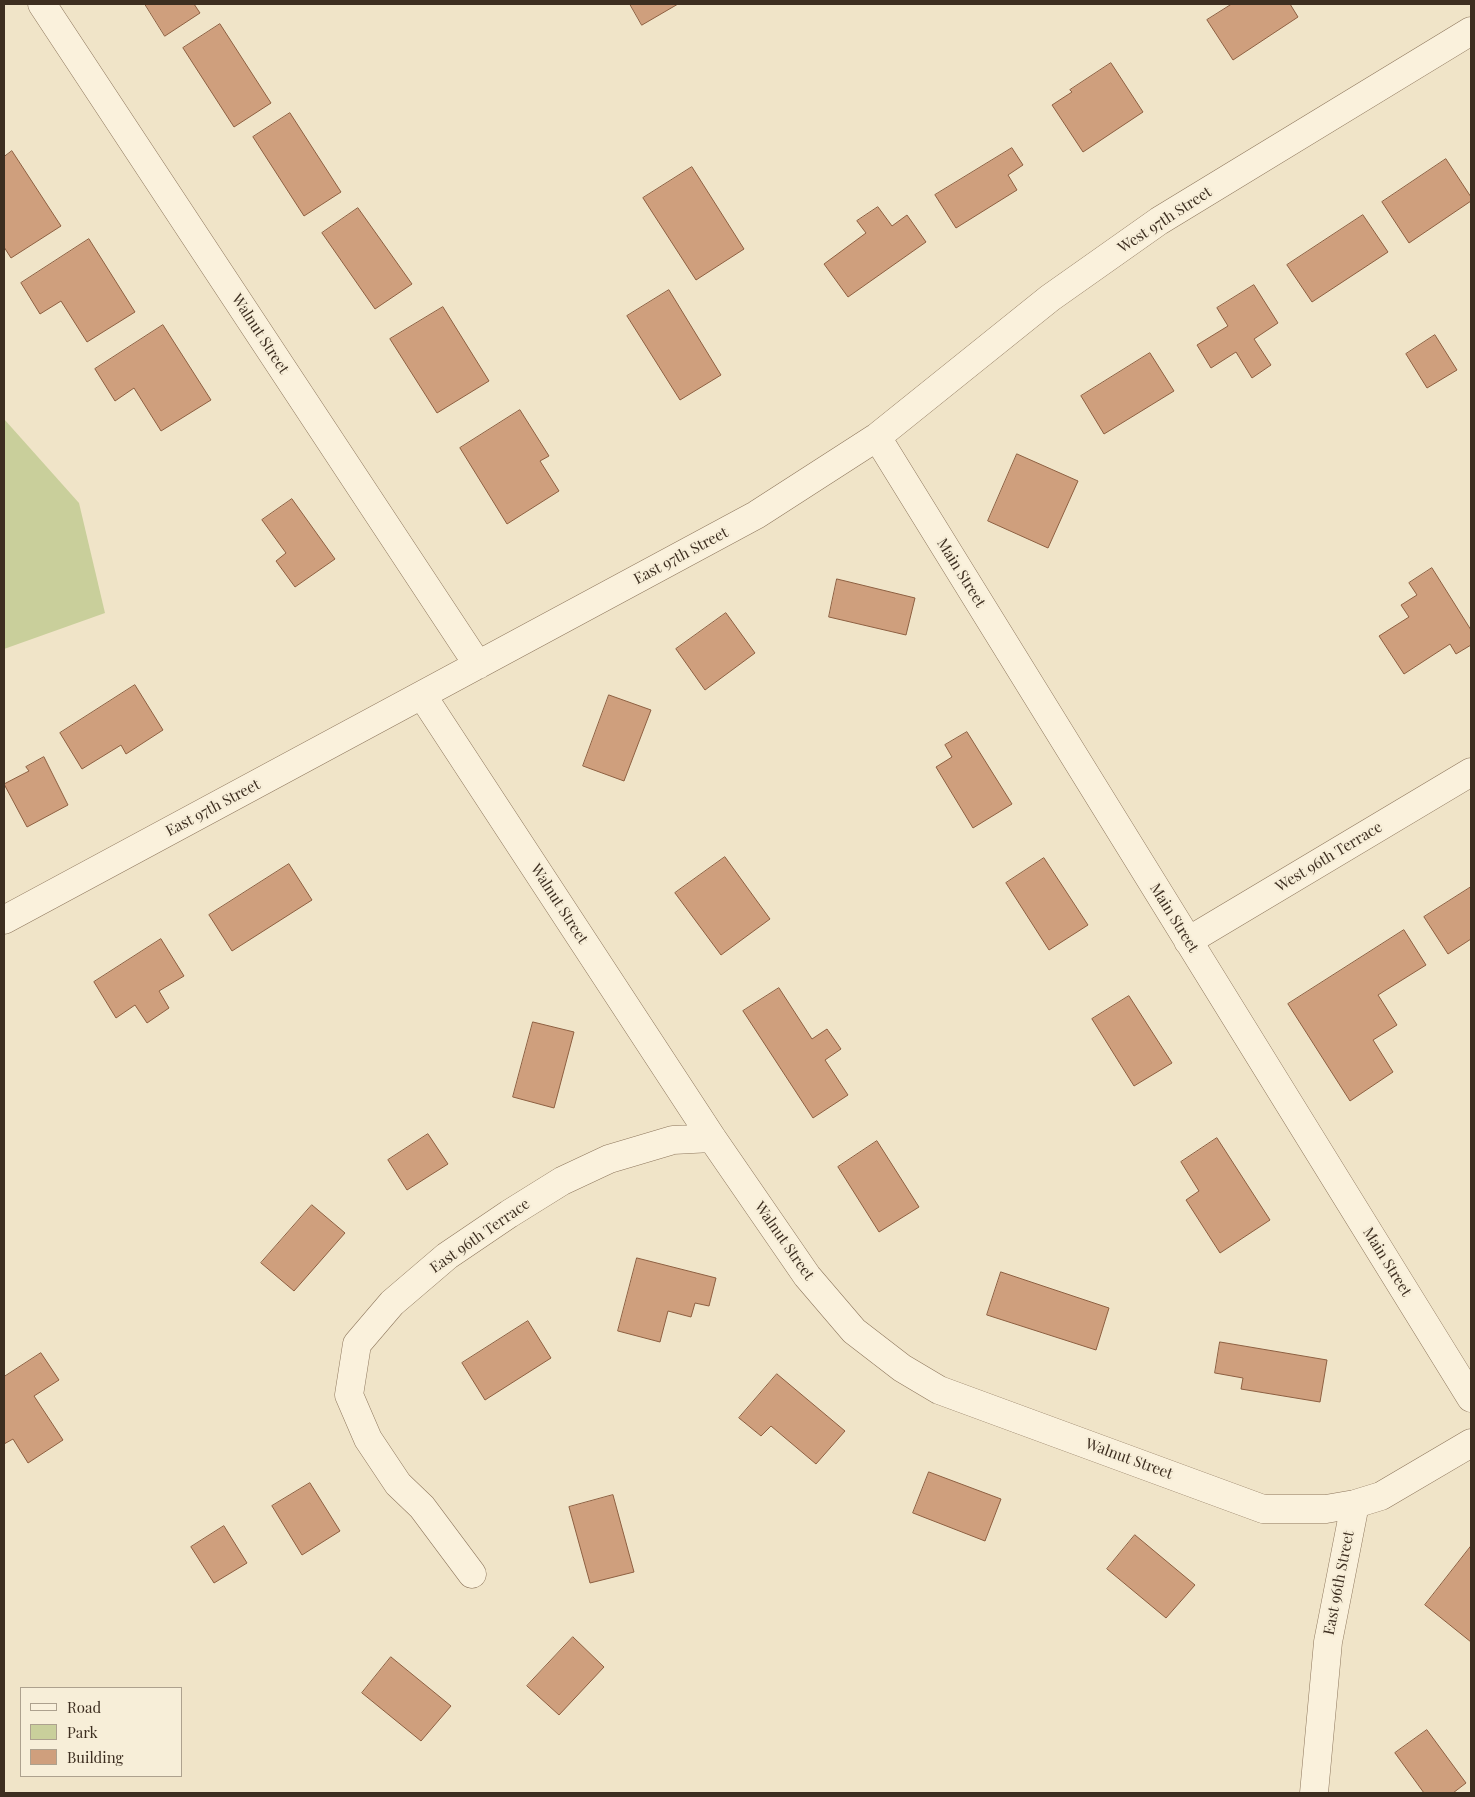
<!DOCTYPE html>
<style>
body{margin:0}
#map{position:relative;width:1475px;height:1797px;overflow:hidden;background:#f0e4c8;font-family:"Playfair Display",serif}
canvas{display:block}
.frame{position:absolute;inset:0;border:5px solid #3d2e20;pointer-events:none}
.legend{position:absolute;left:20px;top:1687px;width:162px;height:90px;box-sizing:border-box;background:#f7eed8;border:1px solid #ada18e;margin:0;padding:6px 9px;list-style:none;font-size:15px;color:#3d2e20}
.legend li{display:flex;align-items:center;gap:10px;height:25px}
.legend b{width:25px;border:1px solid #ada18e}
</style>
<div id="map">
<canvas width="1475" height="1797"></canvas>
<div class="frame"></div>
<ul class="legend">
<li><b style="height:6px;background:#faf1dc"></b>Road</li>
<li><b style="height:14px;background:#c9cf9b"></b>Park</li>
<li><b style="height:14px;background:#cf9f7d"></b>Building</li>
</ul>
</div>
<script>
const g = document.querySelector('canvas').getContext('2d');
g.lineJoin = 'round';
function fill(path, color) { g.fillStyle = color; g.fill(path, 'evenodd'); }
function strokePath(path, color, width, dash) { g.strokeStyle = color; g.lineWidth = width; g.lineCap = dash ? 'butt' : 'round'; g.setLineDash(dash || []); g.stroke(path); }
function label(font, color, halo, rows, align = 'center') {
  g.font = font + ' "Playfair Display",serif'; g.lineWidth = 4.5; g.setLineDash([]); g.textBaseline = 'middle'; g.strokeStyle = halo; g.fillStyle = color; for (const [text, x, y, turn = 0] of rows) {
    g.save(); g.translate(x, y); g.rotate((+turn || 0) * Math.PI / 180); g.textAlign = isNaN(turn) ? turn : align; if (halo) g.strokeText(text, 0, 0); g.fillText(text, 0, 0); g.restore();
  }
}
fill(new Path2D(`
 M4,419L79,503L105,613L4,649Z`), '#c9cf9b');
const building = new Path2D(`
 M145,4H194L200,13L165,36Z
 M630,4H678L642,25Z
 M1232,4H1290L1298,17L1233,60L1207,20Z
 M220,24L271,103L234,127L183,48Z
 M1111,63L1143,112L1083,152L1052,105L1072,92L1070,90Z
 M290,113L341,192L304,216L253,137Z
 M1012,148L1023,165L1008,175L1017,190L956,228L935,195Z
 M12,151L61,226L11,258L4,247V157Z
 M1446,159L1471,197V201L1409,243L1382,202Z
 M692,167L744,249L696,280L643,198Z
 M878,207L892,226L907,215L926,242L848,297L824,264L866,233L857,221Z
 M358,208L412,284L375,309L322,233Z
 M1363,215L1388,252L1312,302L1287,265Z
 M89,239L135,312L87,342L61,301L40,314L21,283Z
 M1254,285L1278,323L1254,339L1271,365L1252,378L1236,352L1211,368L1197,345L1228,326L1217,308Z
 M669,290L721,375L680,400L627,316Z
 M443,307L489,381L437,413L390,339Z
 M163,325L211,400L161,431L134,388L115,401L95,369Z
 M1435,335L1457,370L1427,388L1406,354Z
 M1150,353L1174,391L1104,434L1081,396Z
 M520,410L549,456L540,461L559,491L507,524L460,448Z
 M1017,454L1078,481L1048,548L988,521Z
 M292,499L335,559L295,587L276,561L286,553L262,520Z
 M1432,568L1471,630V645L1456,654L1450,644L1404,674L1379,636L1409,617L1401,605L1417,595L1409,583Z
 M837,579L915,598L906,635L829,617Z
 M726,613L755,653L705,690L676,649Z
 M135,685L163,730L126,754L121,745L82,769L60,733Z
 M609,695L651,710L624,781L583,766Z
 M967,732L1012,804L973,828L936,767L952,757L945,745Z
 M44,757L68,805L27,827L4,784L29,771L26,767Z
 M725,857L770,919L721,955L675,893Z
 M1044,858L1088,925L1049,950L1006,883Z
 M289,864L312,900L232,951L209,915Z
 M1471,887V939L1448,954L1424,917Z
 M1404,930L1426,965L1378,995L1397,1025L1373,1040L1393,1072L1350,1101L1288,1004Z
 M161,939L184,976L159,991L169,1008L147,1023L135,1005L116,1018L94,982Z
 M779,988L812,1039L827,1029L841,1049L825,1060L848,1095L813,1118L743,1011Z
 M1129,996L1172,1063L1134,1086L1092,1019Z
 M533,1022L574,1032L554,1108L513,1097Z
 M428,1134L448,1164L407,1190L388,1160Z
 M1217,1138L1270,1220L1220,1253L1186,1200L1199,1191L1181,1162Z
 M877,1141L919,1207L879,1232L838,1167Z
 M312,1205L345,1233L294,1291L261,1263Z
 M637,1258L716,1278L709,1306L695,1303L691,1317L668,1311L660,1342L618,1331Z
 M1001,1272L1109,1308L1096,1350L987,1315Z
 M528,1321L551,1358L485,1400L462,1363Z
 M1220,1342L1327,1360L1320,1402L1241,1389L1243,1378L1215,1373Z
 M41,1353L59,1380L34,1396L63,1440L28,1463L13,1439L4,1444V1377Z
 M777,1374L845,1431L816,1464L771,1426L761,1436L739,1418Z
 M929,1472L1001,1499L985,1541L913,1513Z
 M310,1483L340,1531L302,1555L272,1506Z
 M613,1495L634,1572L590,1583L569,1507Z
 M224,1526L247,1563L214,1583L191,1547Z
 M1135,1535L1195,1585L1166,1618L1107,1569Z
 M1471,1546V1642L1425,1605Z
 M573,1637L604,1667L559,1715L527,1686Z
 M391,1657L451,1706L421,1741L362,1693Z
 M1427,1730L1466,1783L1453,1793H1424L1395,1753Z`);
fill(building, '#cf9f7d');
strokePath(building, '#8d5f41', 1);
const street = new Path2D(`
 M42,4L478,665
 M877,437L1471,1398
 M422,695L712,1138L807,1276L854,1331L902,1368L939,1390L1263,1509H1326L1355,1504
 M4,920L756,515L877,437L1050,298L1159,221L1471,31
 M1188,941L1471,772
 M472,1574L422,1507L398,1484L368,1439L349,1395L357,1344L392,1303L447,1256L509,1214L562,1181L609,1159L673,1140L712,1138
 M1314,1793L1328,1642L1355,1504L1381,1496L1471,1443`);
strokePath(street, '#8d765c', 29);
strokePath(street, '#faf1dc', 28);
label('15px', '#3d2e20', '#f7eed8', [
 ["West 97th Street",1165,220,-33],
 ["Walnut Street",260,334,57],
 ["East 97th Street",681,556,-28],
 ["Main Street",961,573,58],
 ["East 97th Street",213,808,-28],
 ["West 96th Terrace",1329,857,-31],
 ["Walnut Street",559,904,57],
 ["Main Street",1174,918,58],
 ["East 96th Terrace",480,1236,-35],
 ["Walnut Street",784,1241,55],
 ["Main Street",1387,1262,58],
 ["Walnut Street",1129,1459,20],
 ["East 96th Street",1339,1583,-79]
]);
</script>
